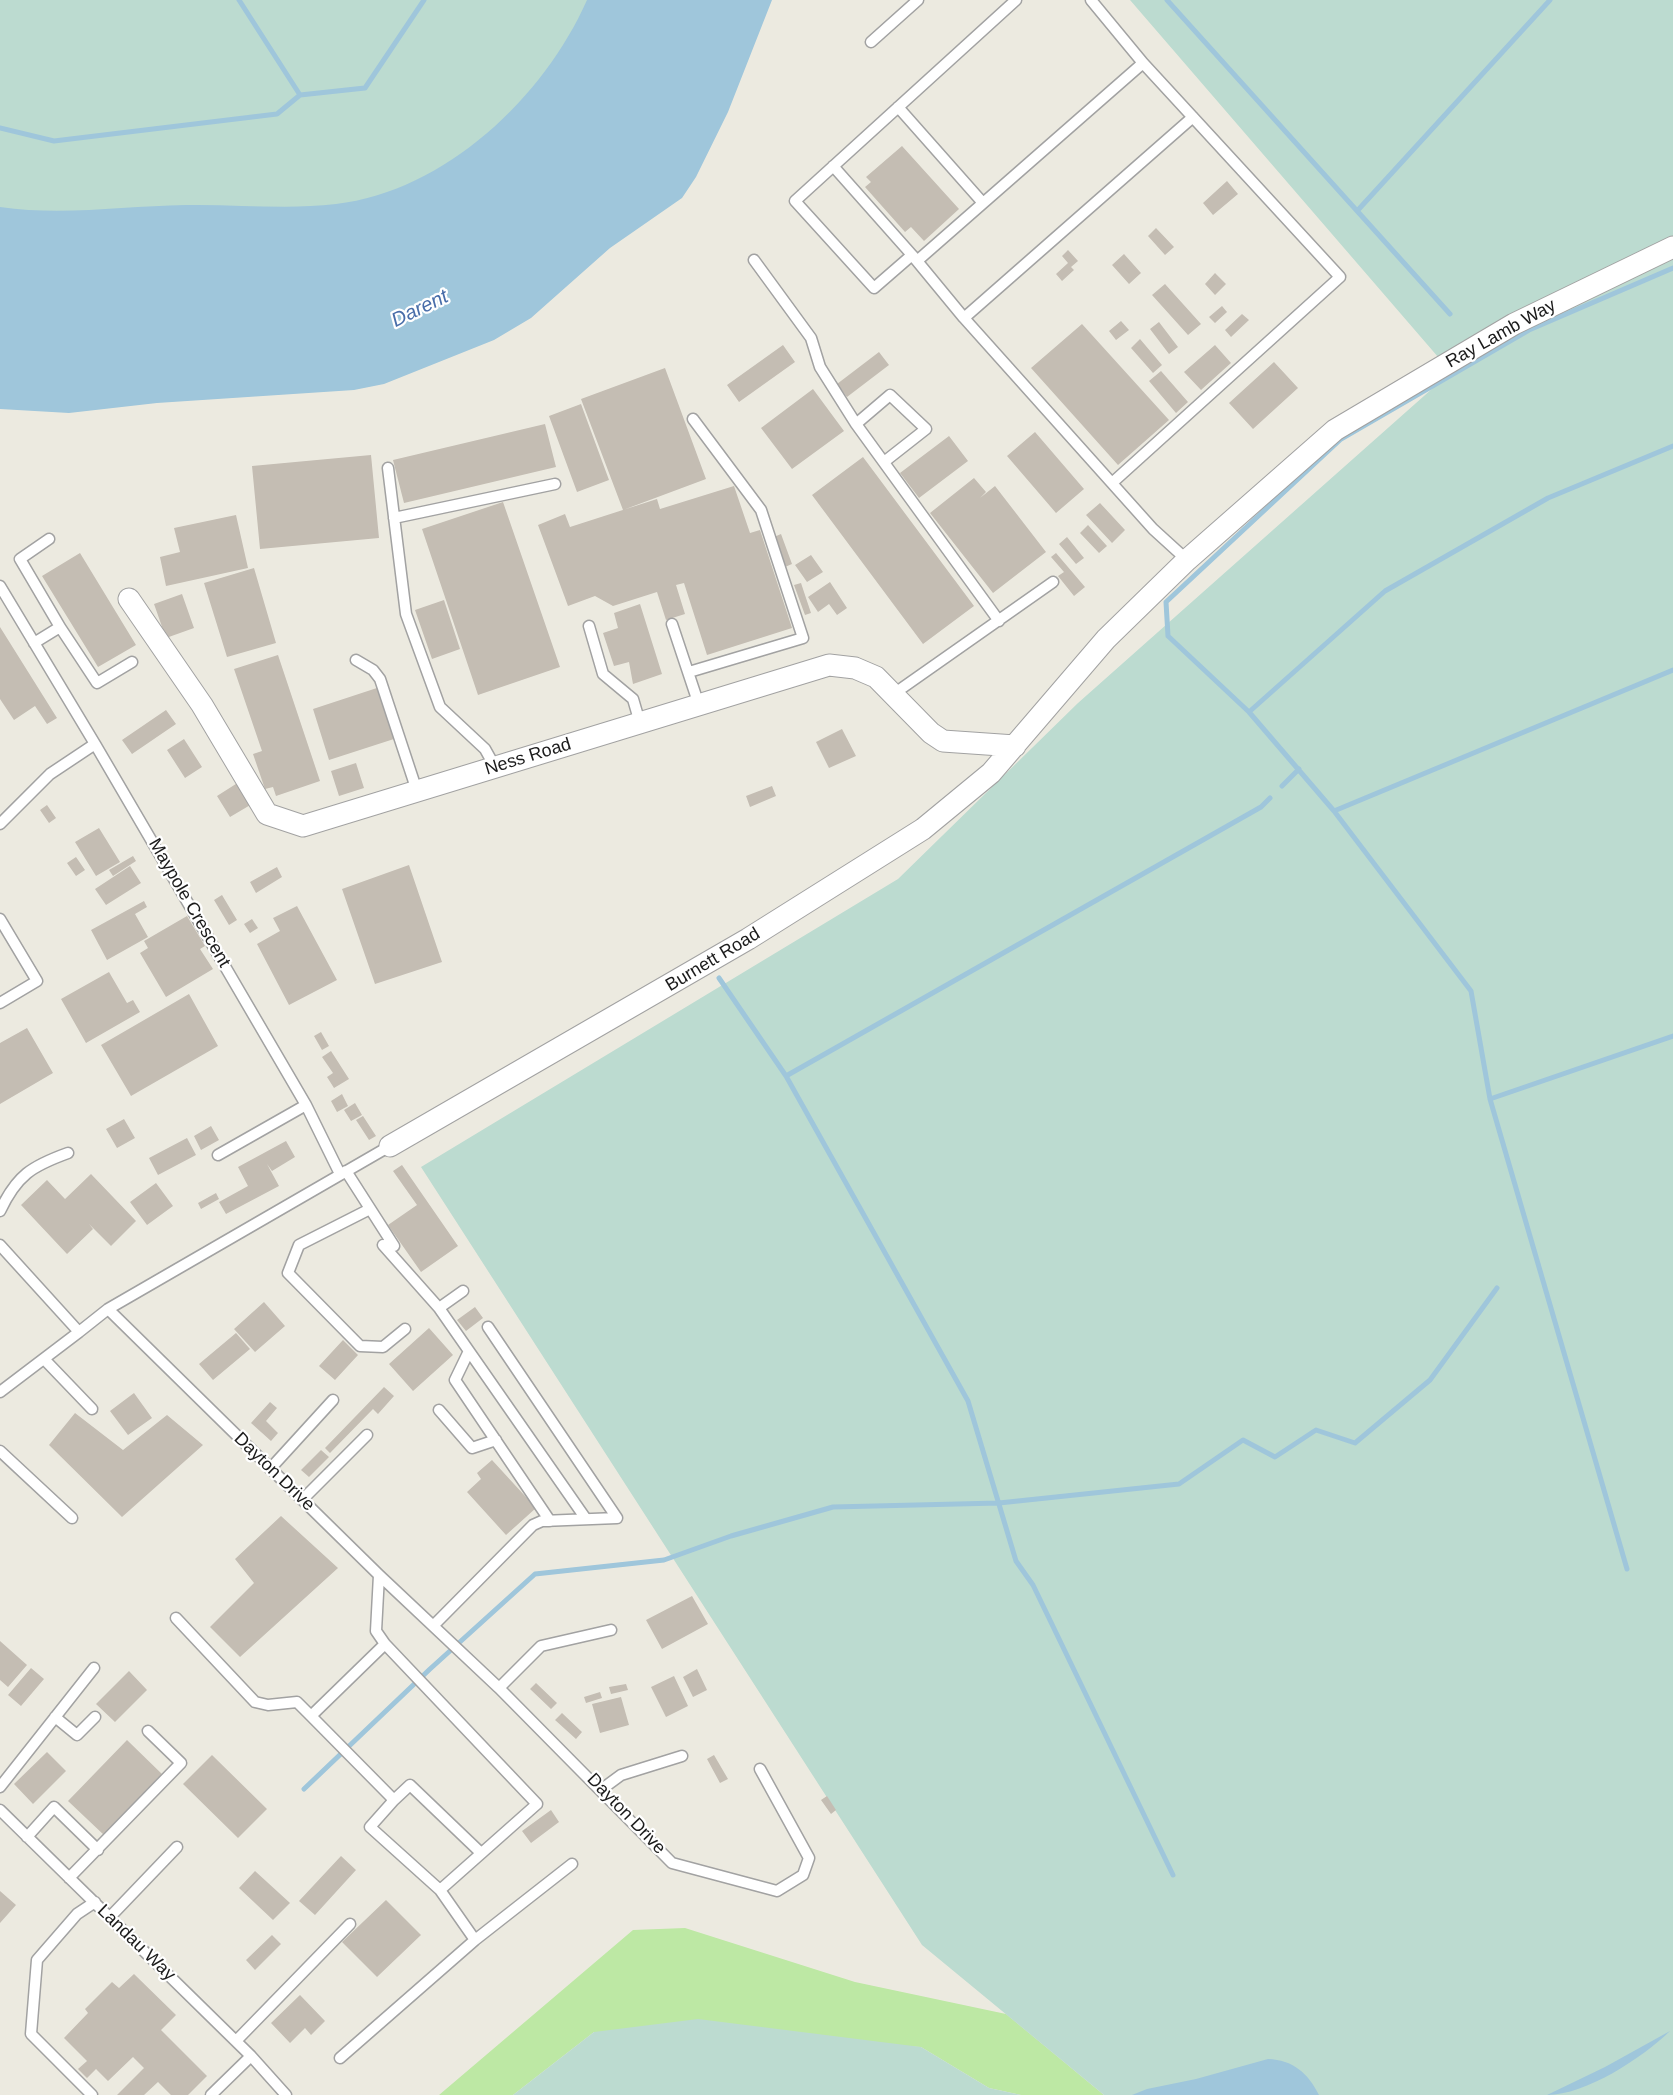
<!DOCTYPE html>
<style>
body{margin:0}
canvas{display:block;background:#eceae0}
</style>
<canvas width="1673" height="2095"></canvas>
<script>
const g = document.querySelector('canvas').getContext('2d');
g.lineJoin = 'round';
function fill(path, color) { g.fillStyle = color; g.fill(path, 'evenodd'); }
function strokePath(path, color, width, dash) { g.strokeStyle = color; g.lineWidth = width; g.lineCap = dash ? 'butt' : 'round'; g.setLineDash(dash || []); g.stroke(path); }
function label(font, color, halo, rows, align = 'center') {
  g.font = font + ' Helvetica,sans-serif'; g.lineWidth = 4.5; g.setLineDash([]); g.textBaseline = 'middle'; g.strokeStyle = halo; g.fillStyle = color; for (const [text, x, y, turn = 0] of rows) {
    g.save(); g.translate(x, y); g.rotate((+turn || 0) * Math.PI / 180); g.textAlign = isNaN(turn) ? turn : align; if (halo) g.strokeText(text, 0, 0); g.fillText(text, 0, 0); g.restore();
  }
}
fill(new Path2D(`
 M685,1928L855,1982L1006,2014L1104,2095H1021L989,2088L921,2047L594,2032L513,2095H439L633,1930Z`), '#bde8a4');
fill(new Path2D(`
 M0,0H702L444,241L0,266Z
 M1130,0H1673V2095H1104L922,1945L421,1167L898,879L1078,703L1451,372Z
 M698,2019L921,2047L989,2088L1021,2095H513L594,2032Z`), '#bcdbd0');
fill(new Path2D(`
 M587,0H772L728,112L696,177L682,198L610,248L531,318L494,340L384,384L354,390L157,403L69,413L0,409V207C62,216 124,206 186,205C236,204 287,210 336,204C446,191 544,97 587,0Z
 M1670,2031C1642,2058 1586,2095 1547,2095L1605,2067Z
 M1268,2059C1293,2060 1308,2073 1319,2095H1132L1147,2089L1196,2079Z`), '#9fc6db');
strokePath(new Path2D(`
 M1167,0L1450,314
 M300,95L365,88L424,0
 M0,128L54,141L277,114L300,95L239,0
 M1358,210L1550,0
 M1249,712L1385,591L1548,498L1673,446
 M1282,786L1299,769
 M1334,811L1673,670
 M719,978L786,1076L968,1401L1016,1561L1033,1585L1173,1875
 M786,1076L1261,807L1270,798
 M1490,1099L1673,1036
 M1627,1569L1490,1099L1471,991L1334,811L1249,712L1168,636L1166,602L1341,439L1529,330L1673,268
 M304,1789L430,1669L535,1574L664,1560L731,1536L833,1507L999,1503L1179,1484L1243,1440L1275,1457L1316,1430L1355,1443L1430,1380L1497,1288`), '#9fc6db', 5);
fill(new Path2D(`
 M902,146L959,209L924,241L911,227L905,232L865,187L871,182L866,177Z
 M1227,181L1238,194L1213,215L1203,203Z
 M1156,228L1174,247L1165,255L1148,236Z
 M1068,250L1078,261L1071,267L1074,270L1062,281L1056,274L1068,263L1062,256Z
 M1124,254L1141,273L1129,284L1112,265Z
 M1215,273L1226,284L1215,295L1205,284Z
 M1165,284L1201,324L1188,335L1152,295Z
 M1222,306L1227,312L1215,323L1209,317Z
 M1242,314L1249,320L1231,337L1225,330Z
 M1121,321L1129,330L1116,340L1109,331Z
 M1159,322L1178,347L1169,354L1150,329Z
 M1082,324L1169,420L1118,465L1031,368Z
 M1140,339L1162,365L1153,373L1131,348Z
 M783,345L795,362L739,402L727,385Z
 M1215,345L1231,363L1201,390L1184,372Z
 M879,352L889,365L847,397L837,384Z
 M1274,362L1298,388L1253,429L1229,403Z
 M665,368L706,479L623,510L581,399Z
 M1161,371L1188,402L1176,413L1149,381Z
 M813,389L844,431L792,469L761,428Z
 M581,404L609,480L577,492L549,416Z
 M545,424L556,467L404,503L393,460Z
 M1035,432L1084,489L1056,513L1007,456Z
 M949,436L968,461L919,498L900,473Z
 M371,455L379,538L260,549L252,466Z
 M863,457L974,606L923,644L812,495Z
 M974,478L986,492L980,498L995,486L1046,552L993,593L930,513Z
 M734,486L750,533L760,530L792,628L707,655L684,583L676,585L685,614L666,620L657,592L613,606L595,596L568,606L538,525L565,514L570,527L657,499L660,509Z
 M503,502L560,667L478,695L422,529Z
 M1100,503L1125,530L1112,543L1086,515Z
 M236,515L248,568L166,586L160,557L180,552L174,528Z
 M1088,525L1107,546L1099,553L1080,533Z
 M781,534L792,564L785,567L774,537Z
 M1067,537L1084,558L1076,564L1059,544Z
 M80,553L136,645L98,667L42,576Z
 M1056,553L1085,587L1074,596L1058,576L1064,572L1051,557Z
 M811,555L823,572L807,582L795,565Z
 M254,568L276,643L227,657L204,583Z
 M830,582L847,608L837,615L829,604L818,612L808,597Z
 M801,583L811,613L805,615L794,585Z
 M182,594L194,628L166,638L154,604Z
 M444,600L460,649L432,659L415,610Z
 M640,604L662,674L633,684L629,662L614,666L603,633L618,628L614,613Z
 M0,627L57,718L47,724L35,706L14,720L0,699Z
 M278,655L320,781L276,796L273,787L265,789L253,754L262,751L234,669Z
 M380,687L397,738L329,760L313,709Z
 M166,710L176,724L132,754L122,740Z
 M842,729L856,756L829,768L816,742Z
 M184,739L202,767L185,778L167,750Z
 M356,763L364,788L339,796L331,771Z
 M239,782L252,804L230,817L217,796Z
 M772,786L776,796L750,807L746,796Z
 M47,805L56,818L49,823L40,810Z
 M99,828L120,862L96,876L75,842Z
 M133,856L136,861L113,876L109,870Z
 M76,857L85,870L76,876L67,863Z
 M409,865L442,962L375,984L342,889Z
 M130,866L141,883L106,905L95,889Z
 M277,867L282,877L256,893L250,882Z
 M222,895L237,920L229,925L214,900Z
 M144,901L147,907L135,914L148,937L107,960L91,930Z
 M297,906L337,980L289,1005L257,944L280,931L273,918Z
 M187,916L205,946L200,949L213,969L166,997L140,953L148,948L144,941Z
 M252,919L258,928L250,933L244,924Z
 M109,972L127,1003L133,1000L140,1012L86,1043L61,999Z
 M189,994L218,1046L131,1096L101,1045Z
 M27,1028L53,1073L0,1104V1043Z
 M321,1032L329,1046L322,1050L314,1036Z
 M331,1051L349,1079L334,1088L327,1077L333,1073L322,1057Z
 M342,1094L348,1106L337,1112L331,1101Z
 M355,1103L362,1115L351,1121L344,1110Z
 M363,1116L376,1136L369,1140L356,1120Z
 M124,1119L135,1138L117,1148L106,1129Z
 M211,1126L219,1140L201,1150L194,1136Z
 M187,1138L196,1155L158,1175L149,1158Z
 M286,1141L295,1157L272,1171L267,1164L279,1186L226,1214L219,1202L248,1186L238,1167Z
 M402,1165L458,1246L421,1272L388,1225L417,1205L393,1171Z
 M91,1174L136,1221L111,1246L89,1224L93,1229L67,1254L21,1205L47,1180L65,1199Z
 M156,1183L173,1206L147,1225L130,1202Z
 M216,1193L219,1199L201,1209L198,1203Z
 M264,1302L285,1326L255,1352L234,1329Z
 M475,1307L483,1318L466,1331L457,1320Z
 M429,1328L453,1355L413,1391L389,1364Z
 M236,1333L250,1349L213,1380L199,1364Z
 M343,1340L358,1355L335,1380L319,1366Z
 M384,1387L394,1396L378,1414L373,1409L330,1453L325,1448Z
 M134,1393L152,1418L128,1435L110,1411Z
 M270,1402L277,1408L266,1421L278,1433L271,1441L251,1423Z
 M75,1413L123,1450L167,1415L203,1445L122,1517L49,1445Z
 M321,1450L329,1457L309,1477L301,1470Z
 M492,1460L536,1508L506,1535L467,1492L481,1479L477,1473Z
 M281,1516L338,1568L240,1657L210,1627L254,1583L235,1559Z
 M692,1596L708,1624L662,1649L646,1620Z
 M0,1641L27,1665L8,1687L0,1680Z
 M31,1668L44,1679L21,1706L8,1695Z
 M697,1669L707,1690L693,1697L683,1677Z
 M129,1671L147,1690L115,1722L96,1704Z
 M674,1676L688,1706L666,1717L651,1687Z
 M536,1683L557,1703L551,1709L530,1689Z
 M626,1684L628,1690L611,1694L609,1687Z
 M600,1692L602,1698L586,1703L584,1697Z
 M621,1697L629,1725L600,1733L592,1704Z
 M562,1713L582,1732L576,1739L555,1720Z
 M127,1740L164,1776L105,1836L68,1801Z
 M47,1752L66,1771L33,1804L14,1784Z
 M212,1755L267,1809L238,1838L183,1784Z
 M714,1755L728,1779L720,1783L707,1759Z
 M827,1796L836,1810L831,1814L821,1800Z
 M551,1810L559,1822L531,1843L522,1831Z
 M341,1856L356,1870L315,1915L299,1901Z
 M255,1871L290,1903L273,1920L239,1888Z
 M0,1891L16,1905L0,1923Z
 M386,1900L421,1935L377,1977L342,1942Z
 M272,1935L281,1944L255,1970L246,1960Z
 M134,1974L176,2015L161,2030L207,2076L188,2095H171L158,2082L144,2095H117L144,2068L133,2057L108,2081L96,2069L87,2078L78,2069L87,2061L64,2038L88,2013L85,2009L112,1982L119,1988Z
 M300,1995L325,2021L311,2035L305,2028L290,2043L271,2023Z`), '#c4bdb3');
const service = new Path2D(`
 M1091,0L1143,63L1340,277L1112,483
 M871,42L918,0
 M1143,63L917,261L964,318L1153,529L1187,560
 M898,107L983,203
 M833,166L912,255
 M754,260L811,338L820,367L856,424L999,621
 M917,261L912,255L874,288L795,201L1016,0
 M964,318L1193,117
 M856,424L890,395L926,429L884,462
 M388,468L406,614L440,707L485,749L495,767
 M394,518L555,484
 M49,539L20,559L60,627
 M0,586L95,744
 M672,624L699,705
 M589,626L603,674L633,699L640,723
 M34,643L60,627L97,683L132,662
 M356,660L373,670L380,679L417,791
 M689,672L803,638L761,510L693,419
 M895,693L1053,582
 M0,824L50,774L95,744L306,1105L340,1174
 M0,919L37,981L0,1003
 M218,1155L306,1105
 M346,1171L394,1246
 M370,1209L299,1245L288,1273L360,1346L383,1347L405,1329
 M0,1211C17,1175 32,1166 68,1153
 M0,1245L79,1332L108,1309L390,1146
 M383,1245L439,1308
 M463,1291L439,1308L586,1519
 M108,1309L379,1575L499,1688L672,1863L777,1891L803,1875L809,1858L760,1769
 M469,1351L455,1380L550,1521
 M44,1359L92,1409
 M0,1392L79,1332
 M439,1410L472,1448L496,1440
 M0,1451L72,1518
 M270,1469L333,1400
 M302,1500L367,1435
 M379,1575L376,1631L385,1644L537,1804L440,1890
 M176,1618L255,1702L268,1705L297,1702L311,1716
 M433,1626L533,1525L542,1521L617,1518L488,1327
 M385,1644L311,1716L394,1800L410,1785L481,1853
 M499,1688L541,1646L611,1630
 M55,1717L77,1735L95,1717
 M0,1787L94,1668
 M602,1789L621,1775L682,1756
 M0,1810L251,2056L286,2095
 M27,1837L54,1807L98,1850
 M69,1878L181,1763L148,1731
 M110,1917L177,1847
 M475,1940L572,1864
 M236,2041L350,1924
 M340,2058L475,1940L440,1890L370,1827L394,1800
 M92,2095L31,2034L37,1960L77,1914L95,1902
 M211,2095L251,2056`);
const minor = new Path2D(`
 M129,599L202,705L267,814L303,826L829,665L855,668L876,677L931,733L943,741L1015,746
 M390,1146L748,939L923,829L991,773L1106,639L1187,560L1335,430L1514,324L1673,247`);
strokePath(service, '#a2a2a2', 13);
strokePath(minor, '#a2a2a2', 23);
strokePath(service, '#fff', 10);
strokePath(minor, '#fff', 21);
label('18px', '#1b1b1b', '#fff', [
 ["Ray Lamb Way",1501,334,-29],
 ["Ness Road",528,757,-17],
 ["Maypole Crescent",189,903,60],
 ["Burnett Road",713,960,-31],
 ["Dayton Drive",274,1472,44],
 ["Dayton Drive",626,1814,46],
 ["Landau Way",136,1943,44]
]);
label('italic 20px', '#486da9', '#fff', [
 ["Darent",420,309,-26]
]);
</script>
